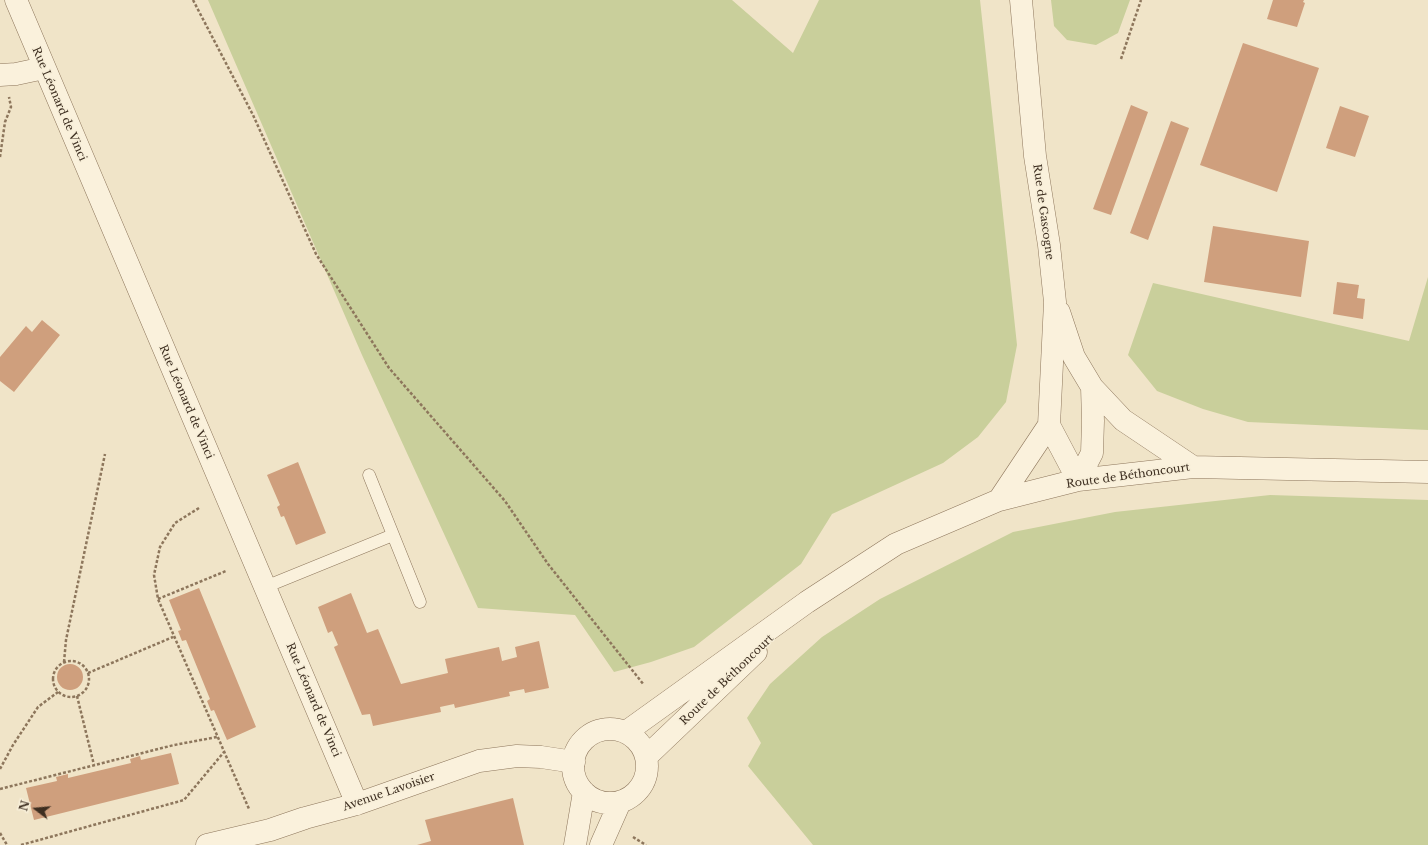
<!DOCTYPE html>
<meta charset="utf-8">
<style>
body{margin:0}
#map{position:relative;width:1428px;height:845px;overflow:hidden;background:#f0e4c8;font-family:"Libre Baskerville",serif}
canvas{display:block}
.north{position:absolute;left:16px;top:789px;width:40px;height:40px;-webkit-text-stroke:3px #f7eed8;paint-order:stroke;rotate:286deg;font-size:11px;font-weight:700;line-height:16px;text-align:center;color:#3d2e20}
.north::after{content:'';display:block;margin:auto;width:14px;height:18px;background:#3d2e20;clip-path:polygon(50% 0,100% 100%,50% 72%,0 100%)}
</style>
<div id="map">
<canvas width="1428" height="845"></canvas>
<div class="north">N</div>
</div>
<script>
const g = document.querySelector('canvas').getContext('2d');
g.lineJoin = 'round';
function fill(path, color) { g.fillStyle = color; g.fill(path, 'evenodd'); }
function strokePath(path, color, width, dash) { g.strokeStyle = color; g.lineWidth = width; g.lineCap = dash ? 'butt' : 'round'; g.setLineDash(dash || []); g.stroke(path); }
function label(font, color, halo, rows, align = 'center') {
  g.font = font + ' "Libre Baskerville",serif'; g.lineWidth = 3; g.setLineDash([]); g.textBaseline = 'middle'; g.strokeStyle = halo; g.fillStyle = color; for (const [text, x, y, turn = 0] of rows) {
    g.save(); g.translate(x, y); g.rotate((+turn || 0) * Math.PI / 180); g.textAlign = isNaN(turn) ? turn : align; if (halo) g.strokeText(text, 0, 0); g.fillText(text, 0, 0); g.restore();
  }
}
fill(new Path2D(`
 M208,0H732L793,53L819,0H980L1017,345L1006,402L978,437L943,463L832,514L801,564L694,647L651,662L614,672L575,615L478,608L362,355Z
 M1051,0H1130L1118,33L1096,45L1067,40L1054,26Z
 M1428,277V430L1248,422L1203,409L1157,391L1128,355L1153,283L1409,341Z
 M1270,495L1428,500V845H813L748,766L761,743L747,718L770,684L822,637L880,599L1013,532L1115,512Z`), '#c9cf9b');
fill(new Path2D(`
 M1273,0H1304L1303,2L1305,3L1297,27L1267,19Z
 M1243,43L1319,68L1277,192L1200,165Z
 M1131,105L1148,112L1111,215L1093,209Z
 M1340,106L1369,116L1355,157L1326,148Z
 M1171,121L1189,128L1148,240L1130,233Z
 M1213,226L1309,241L1301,297L1204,282Z
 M1337,282L1359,285L1357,298L1365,299L1363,319L1333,314Z
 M42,320L60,335L14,392L0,381V357L26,326L32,332Z
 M298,462L326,533L296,545L284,516L281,517L277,507L280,505L267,475Z
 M199,588L256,727L227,740L214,710L211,711L207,701L210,699L186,640L182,641L178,631L181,630L169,600Z
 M351,593L367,633L378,629L401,684L448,673L445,659L499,647L502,661L517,657L515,647L539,641L549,688L525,693L524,689L509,692L510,696L455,708L454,704L440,707L441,712L373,726L370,714L362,715L334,647L338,645L332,631L328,633L318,607Z
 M57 677a13 13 0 1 1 26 0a13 13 0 1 1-26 0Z
 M171,753L179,784L34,820L26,788L57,781L56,777L68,774V778L131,763L130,759L140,756L141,760Z
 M513,798L524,845H417L431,841L425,820Z`), '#cf9f7d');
const service = new Path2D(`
 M369,475L420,602
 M265,587L393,535`);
const minor = new Path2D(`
 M16,0L357,804
 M0,75L16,74L44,68
 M207,845L270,830L305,818L357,804L479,761L517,756L541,757L574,762`);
const tertiary = new Path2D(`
 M1021,0L1035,156L1049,245L1055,302L1049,425L1078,480
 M1059,312L1074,357L1092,387L1123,420L1193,467
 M1078,480L1092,453L1093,421L1092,387
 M999,500L1049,425
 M573 766a37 37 0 1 1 74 0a37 37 0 1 1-74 0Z
 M626,732L807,602L896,544L999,500L1078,480L1193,467L1428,472
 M646,757L756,652
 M575,845L584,792
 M601,845L620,802`);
strokePath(service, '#8d765c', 13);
strokePath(minor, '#8d765c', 23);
strokePath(tertiary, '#8d765c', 23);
strokePath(new Path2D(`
 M193,0L253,115L316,254L389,368L505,501L548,564L644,685
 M1121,59L1141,0
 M0,157L5,122L11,107L9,97
 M199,508L175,523L160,547L154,575L158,599L249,809
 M158,599L226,571
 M53 679a18 18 0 1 1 36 0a18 18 0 1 1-36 0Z
 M64,662L66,640L105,454
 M88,673L173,637
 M77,696L94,765
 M0,769L13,745L38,707L58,692
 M0,789L174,745L217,737
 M0,833L7,845
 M633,837L646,845
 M21,845L184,800L224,752`), '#8d765c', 2.5, [3, 2]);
strokePath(service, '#faf1dc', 12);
strokePath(minor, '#faf1dc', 22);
strokePath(tertiary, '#faf1dc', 22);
label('11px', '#3d2e20', '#f7eed8', [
 ["Rue Léonard de Vinci",59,104,67],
 ["Rue de Gascogne",1043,212,82],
 ["Rue Léonard de Vinci",186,402,67],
 ["Route de Béthoncourt",1128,476,-8],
 ["Route de Béthoncourt",727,680,-44],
 ["Rue Léonard de Vinci",313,700,67],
 ["Avenue Lavoisier",389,792,-19]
]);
</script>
